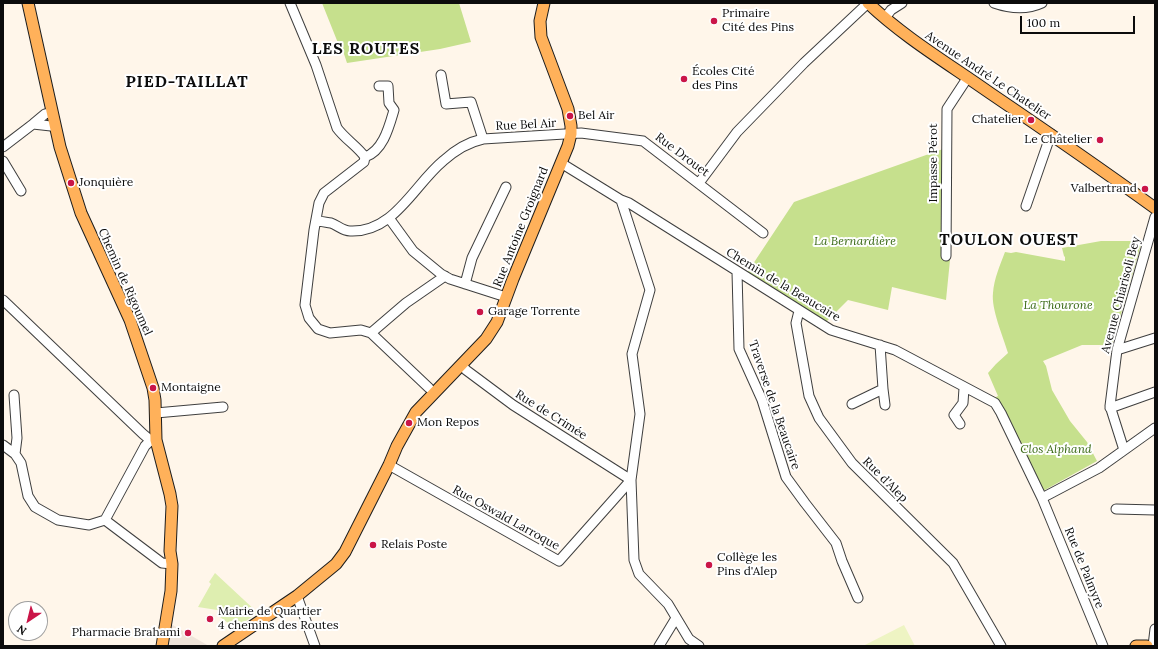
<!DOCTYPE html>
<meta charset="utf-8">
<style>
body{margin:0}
#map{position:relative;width:1158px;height:649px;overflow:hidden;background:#fff6ea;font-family:Lora,serif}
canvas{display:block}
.frame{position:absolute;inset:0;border:4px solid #0c0c0c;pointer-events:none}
.north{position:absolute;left:8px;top:601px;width:40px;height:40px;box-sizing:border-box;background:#fff;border:1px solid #9e9e9e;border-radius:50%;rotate:215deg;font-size:11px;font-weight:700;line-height:16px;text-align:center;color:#0c0c0c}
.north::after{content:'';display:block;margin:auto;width:14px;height:18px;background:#ca1548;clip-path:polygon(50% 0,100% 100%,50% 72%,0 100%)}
.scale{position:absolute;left:1020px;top:16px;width:115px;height:18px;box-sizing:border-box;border:2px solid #0c0c0c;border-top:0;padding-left:5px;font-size:12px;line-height:14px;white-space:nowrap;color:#0c0c0c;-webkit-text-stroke:3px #fff;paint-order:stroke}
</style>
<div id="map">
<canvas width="1158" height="649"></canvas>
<div class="frame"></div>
<div class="north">N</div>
<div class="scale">100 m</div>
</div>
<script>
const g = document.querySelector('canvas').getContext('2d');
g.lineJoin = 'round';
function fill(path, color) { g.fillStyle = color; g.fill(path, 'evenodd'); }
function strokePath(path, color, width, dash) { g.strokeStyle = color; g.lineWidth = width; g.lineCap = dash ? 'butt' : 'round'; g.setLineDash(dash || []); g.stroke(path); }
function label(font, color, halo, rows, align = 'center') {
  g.font = font + ' Lora,serif'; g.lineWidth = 4; g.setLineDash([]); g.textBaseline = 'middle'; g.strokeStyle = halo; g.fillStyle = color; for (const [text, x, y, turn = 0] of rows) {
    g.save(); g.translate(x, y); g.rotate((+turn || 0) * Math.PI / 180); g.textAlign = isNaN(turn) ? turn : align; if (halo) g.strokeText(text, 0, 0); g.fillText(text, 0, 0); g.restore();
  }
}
fill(new Path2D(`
 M215,573L258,613L235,628L220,617L222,614L217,610L198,607L211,584L209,582Z`), '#deeeb0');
fill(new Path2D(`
 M322,3H459L471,42L440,49L347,63L342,48H340Z
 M943,149L942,259L950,260L946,300L892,287L888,310L848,300L826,322L747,273L794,202Z
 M1101,241H1142L1112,345H1082L1043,361L1046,366L1052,390L1070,421L1087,442L1097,461L1043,491L998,399L994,398L998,396L988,373L996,364L1008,353C1003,336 991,309 993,293C994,279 1000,265 1005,252L1011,253L1016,252L1065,261V257L1064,256L1062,248Z`), '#c6e08d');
fill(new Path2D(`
 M904,625L915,646H863Z`), '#eef4c3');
fill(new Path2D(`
 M171,624L209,646H166Z`), '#efe4d9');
const minor = new Path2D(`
 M290,3L316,65L337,128C345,139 357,146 365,157L364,162L324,193L319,203L314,230L305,305L309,318L318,329L330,333L361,330L371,333L429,388
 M994,3C1011,9 1027,10 1042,3
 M885,18L891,10L902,3
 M441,75L446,104L471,102L483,139
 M33,124L51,126L55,125
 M3,147L33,124L45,114L52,112
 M365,157C383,151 389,127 394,110L389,103L388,86H379
 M3,161L21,191
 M561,163L621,200L650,290L632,354L640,414L631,480L634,560L639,574L668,604L689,639L699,646
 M699,183L737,132L804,63L868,3
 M621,200L629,203L831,330L895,350L995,403L1001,413L1042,498L1103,646
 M1026,206L1051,134
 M389,218L413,251L441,274L450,279L506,297
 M316,220C321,222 326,222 331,223C337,225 343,231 350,231C394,233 414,185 443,161C454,151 469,142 483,139L581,133L643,141L763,233
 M946,256L947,109L968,77
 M737,272L739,349L762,400L786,477L805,503L836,543L842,561L858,598
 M465,284L472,258L506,187
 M3,300L143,434L149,439L156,440
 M799,311L796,323L809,396L819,418L852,463L953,563L1001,646
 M371,333L406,303L445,276
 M1117,350L1155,338
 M883,389L885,405
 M14,395L17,438L15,454
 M852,404L883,389L880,345
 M1110,408L1155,392
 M156,413L223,407
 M960,424L954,415L963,403L964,388
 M3,445L15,454L21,463L28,496L35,507L58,520L89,525L105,520
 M1124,450L1110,406L1117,350L1155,217
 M389,465L559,561L631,480L513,405L466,370L462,365
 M1042,498L1099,468L1155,428
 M1116,509L1155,510
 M105,520L145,446L149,442L156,440
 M105,520L162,563L172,564
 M297,596L315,646
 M659,646L676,618
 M1153,646L1155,629`);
const major = new Path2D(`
 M28,3L60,147L81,213L130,320L153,388L155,400L156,440L170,494L172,506L170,551L172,564L171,591L162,646
 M868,3C905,38 949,64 990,93C1046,131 1101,169 1155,208
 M223,646L297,596L336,564L345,552L389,465L397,446L416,412L486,339L497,322L513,279L561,163L568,146L571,134V126L568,109L541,37L540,21L544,3
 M1136,646H1147`);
strokePath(minor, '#3f3f3f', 11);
strokePath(major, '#1d1d1d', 13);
strokePath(minor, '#fff', 9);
strokePath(major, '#ffb15a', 11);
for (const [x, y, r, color] of [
 [714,21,4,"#ca1548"],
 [684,79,4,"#ca1548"],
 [570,116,4,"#ca1548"],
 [1031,120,4,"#ca1548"],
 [1100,140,4,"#ca1548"],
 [71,183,4,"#ca1548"],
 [1145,189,4,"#ca1548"],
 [480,312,4,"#ca1548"],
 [153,388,4,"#ca1548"],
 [409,423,4,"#ca1548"],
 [373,545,4,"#ca1548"],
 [709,565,4,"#ca1548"],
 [210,619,4,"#ca1548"],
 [188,633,4,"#ca1548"]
]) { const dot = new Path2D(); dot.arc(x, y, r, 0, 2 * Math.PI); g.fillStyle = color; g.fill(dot); strokePath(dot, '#fff', 1.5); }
label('12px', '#0c0c0c', '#fff', [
 ["Primaire",722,14],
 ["Cité des Pins",722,28],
 ["Écoles Cité",692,72],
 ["des Pins",692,86],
 ["Bel Air",578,116],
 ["Chatelier",1023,120,"right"],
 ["Le Châtelier",1092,140,"right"],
 ["Jonquière",79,183],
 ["Valbertrand",1137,189,"right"],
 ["Garage Torrente",488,312],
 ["Montaigne",161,388],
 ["Mon Repos",417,423],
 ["Relais Poste",381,545],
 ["Collège les",717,558],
 ["Pins d'Alep",717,572],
 ["Mairie de Quartier",218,612],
 ["4 chemins des Routes",218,626],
 ["Pharmacie Brahami",180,633,"right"]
], 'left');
label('12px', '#0c0c0c', '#fff', [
 ["Avenue André Le Chatelier",988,76,34],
 ["Rue Bel Air",526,125,-3],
 ["Rue Drouet",682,155,37],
 ["Impasse Pérot",934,163,-90],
 ["Rue Antoine Groignard",521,227,-68],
 ["Chemin de Rigoumel",125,282,66],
 ["Chemin de la Beaucaire",783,285,31],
 ["Avenue Chiarisoli Bey",1121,295,-75],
 ["Traverse de la Beaucaire",774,405,71],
 ["Rue de Crimée",551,415,32],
 ["Rue d'Alep",885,480,45],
 ["Rue Oswald Larroque",506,518,29],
 ["Rue de Palmyre",1084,568,68]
]);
label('italic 12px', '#3a6a16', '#fff', [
 ["La Bernardière",855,242],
 ["La Thourone",1058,306],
 ["Clos Alphand",1056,450]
]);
g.letterSpacing = '1px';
label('bold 16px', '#0c0c0c', '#fff', [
 ["LES ROUTES",366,49],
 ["PIED-TAILLAT",187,82],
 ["TOULON OUEST",1009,240]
]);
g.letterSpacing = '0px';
</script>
